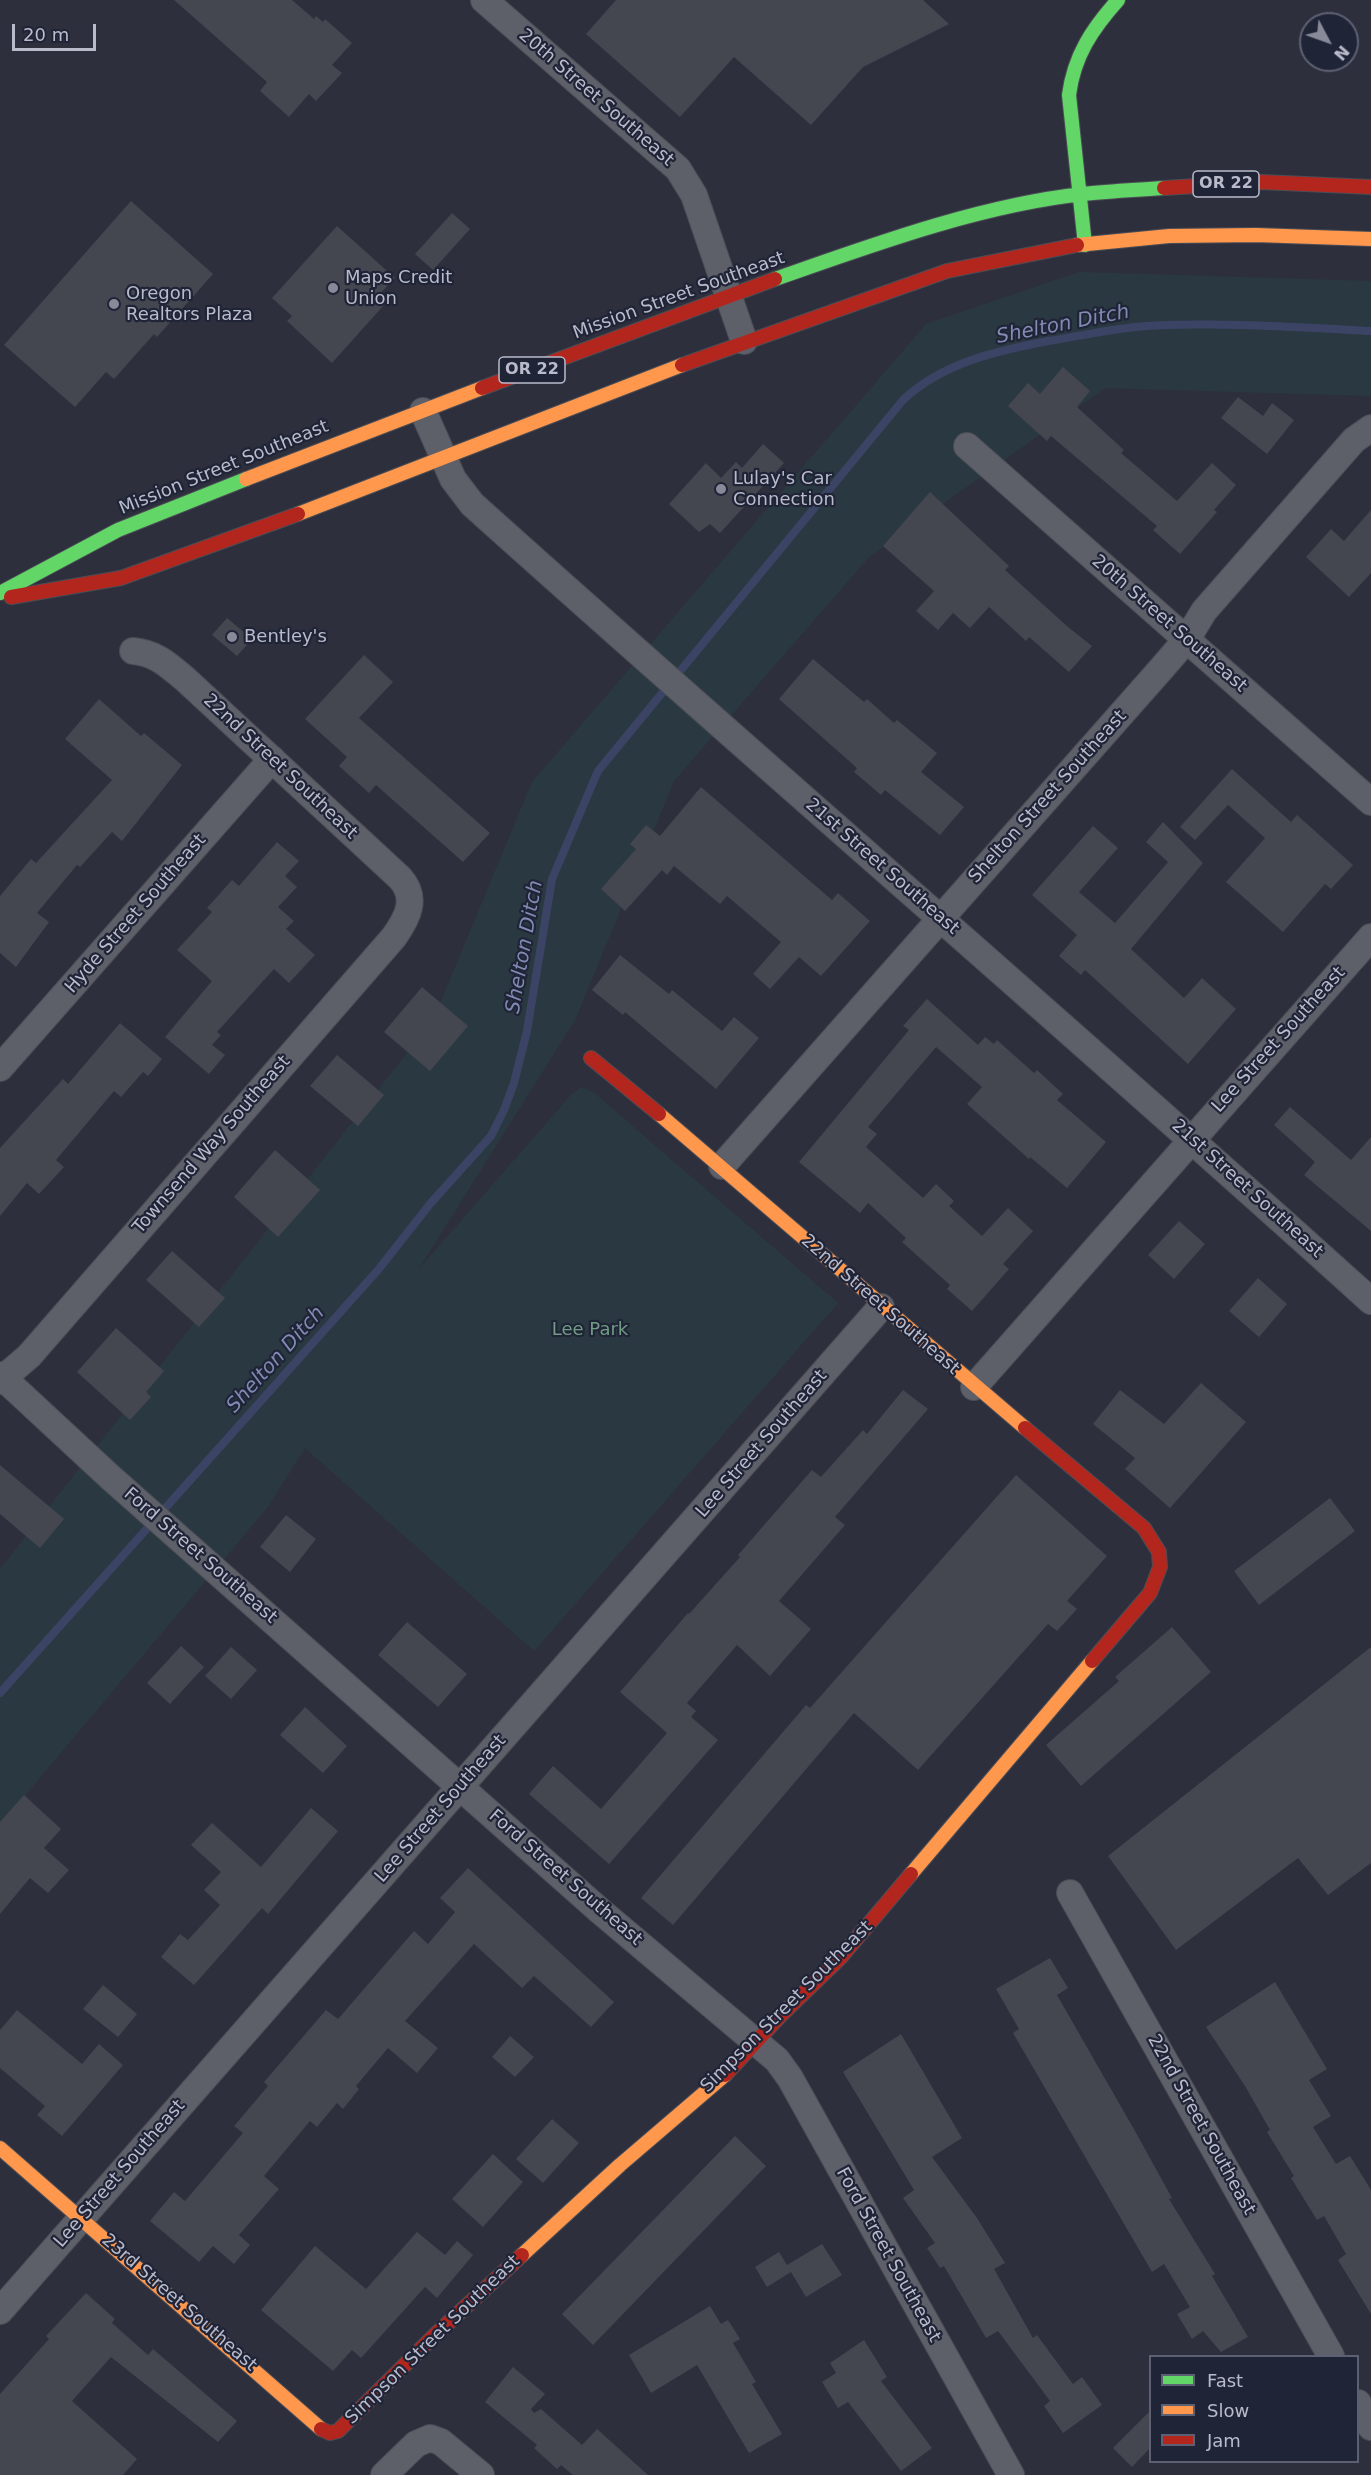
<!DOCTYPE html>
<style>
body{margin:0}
#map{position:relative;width:1371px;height:2475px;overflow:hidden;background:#2d303c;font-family:"DejaVu Sans",sans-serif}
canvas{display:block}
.legend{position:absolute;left:1149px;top:2355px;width:210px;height:108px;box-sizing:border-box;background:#202437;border:2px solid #5d6072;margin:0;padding:8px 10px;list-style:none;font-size:18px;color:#b9bbcb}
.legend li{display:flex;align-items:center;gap:12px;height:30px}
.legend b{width:30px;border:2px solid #5d6072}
.north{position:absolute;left:1299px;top:12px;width:60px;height:60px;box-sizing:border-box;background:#202437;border:2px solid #5d6072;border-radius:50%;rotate:131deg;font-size:16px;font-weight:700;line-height:24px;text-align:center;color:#b9bbcb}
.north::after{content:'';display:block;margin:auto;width:21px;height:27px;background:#888a99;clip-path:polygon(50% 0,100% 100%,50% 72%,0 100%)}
.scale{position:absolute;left:12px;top:24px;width:84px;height:27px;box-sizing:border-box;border:3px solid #b9bbcb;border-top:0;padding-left:8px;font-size:18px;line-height:21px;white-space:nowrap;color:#b9bbcb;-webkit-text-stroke:4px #202437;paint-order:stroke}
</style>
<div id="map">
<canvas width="1371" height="2475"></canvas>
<ul class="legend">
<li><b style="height:8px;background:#63d668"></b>Fast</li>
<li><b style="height:8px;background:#ff974d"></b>Slow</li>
<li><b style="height:8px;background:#b3261e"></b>Jam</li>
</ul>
<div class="north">N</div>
<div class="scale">20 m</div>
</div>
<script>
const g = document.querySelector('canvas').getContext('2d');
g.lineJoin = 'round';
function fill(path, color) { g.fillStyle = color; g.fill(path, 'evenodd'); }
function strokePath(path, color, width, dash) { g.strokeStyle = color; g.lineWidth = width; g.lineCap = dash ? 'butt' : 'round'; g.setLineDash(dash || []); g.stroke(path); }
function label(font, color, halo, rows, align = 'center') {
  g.font = font + ' "DejaVu Sans",sans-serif'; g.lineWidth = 4.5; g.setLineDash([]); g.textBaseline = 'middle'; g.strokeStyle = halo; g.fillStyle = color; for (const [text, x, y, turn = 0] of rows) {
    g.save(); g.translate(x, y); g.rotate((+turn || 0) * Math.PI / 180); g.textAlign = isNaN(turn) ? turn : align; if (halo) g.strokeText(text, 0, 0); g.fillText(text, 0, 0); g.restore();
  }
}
fill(new Path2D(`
 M1079,272L1371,281V396L1105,388L870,556L674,781L575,1020L418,1270L570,1096L581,1087L593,1092L838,1303L534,1651L305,1448L267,1508L0,1825V1569L433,1020L532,782L926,324Z`), '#2a3941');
strokePath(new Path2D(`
 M0,1693L378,1270L430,1204L491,1136L504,1110L514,1083L527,1031L552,879L598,771L903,400C942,363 996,351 1048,341C1081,336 1114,328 1147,326C1221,322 1297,327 1371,331`), '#3c4466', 8);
fill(new Path2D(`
 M174,0H292L314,19L316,16L323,22L325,19L352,43L332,65L342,73L316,101L309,94L289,117L260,91L267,82Z
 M616,0H923L949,24L863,67L811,125L734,57L680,117L586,34Z
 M131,201L213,274L157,337L154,334L114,379L106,372L75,407L4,345Z
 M452,213L470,229L433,270L415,254Z
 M337,226L395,278L376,298L384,305L332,363L287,321L292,316L272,298Z
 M1063,367L1090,391L1077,407L1124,450L1121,453L1177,501L1212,463L1236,485L1214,510L1217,512L1180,554L1153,530L1157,526L1051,436L1047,441L1008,406L1028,383L1040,394Z
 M1238,397L1263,416L1272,403L1294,420L1267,454L1221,418Z
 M763,444L784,463L720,533L710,524L699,532L669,504L706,463L721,478L736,462L742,468Z
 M930,492L1009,566L1005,570L1068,627L1092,646L1069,672L1029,637L1026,641L989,607L970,628L953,613L938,630L916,611L934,591L883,546Z
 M1371,510V573L1349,597L1306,557L1331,529L1344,541Z
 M227,618L252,639L237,656L212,635Z
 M364,655L393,682L359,718L490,833L463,862L376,785L369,793L339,766L347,757L305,719Z
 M813,659L864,702L867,699L894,723L897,720L937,753L921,772L964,807L940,835L885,790L881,795L854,772L857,768L779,699Z
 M99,699L141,736L144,733L182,765L122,841L112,832L80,867L77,865L37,913L49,922L16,967L0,953V896L31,859L36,863L112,780L65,739Z
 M1232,769L1291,822L1297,815L1353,865L1331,889L1325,884L1283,932L1226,882L1265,838L1228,805L1195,840L1180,827Z
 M701,787L832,900L838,893L870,921L821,976L799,957L770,989L753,974L781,942L727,896L720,904L674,866L667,875L662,870L625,911L601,889L636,849L630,844L646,825L660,836Z
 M1163,822L1203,863L1131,949L1184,998L1202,978L1236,1009L1188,1064L1085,970L1081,975L1059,956L1077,935L1032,895L1093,826L1118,848L1079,892L1115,923L1168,862L1146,842Z
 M277,842L299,861L285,876L297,887L278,907L294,921L286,929L315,955L289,983L274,969L217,1032L221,1035L212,1045L225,1055L209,1074L165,1037L212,981L177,950L212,912L207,908L232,880L239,886Z
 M620,955L669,994L672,990L722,1031L734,1017L759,1038L716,1089L625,1012L623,1015L592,990Z
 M422,987L468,1026L430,1071L384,1032Z
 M927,999L978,1045L985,1037L994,1044L997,1040L1034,1073L1037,1070L1063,1094L1057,1100L1106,1142L1067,1188L1030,1157L1029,1159L967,1104L982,1087L936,1047L868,1127L877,1134L866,1147L923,1198L936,1184L954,1201L949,1206L982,1236L1008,1208L1033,1231L1003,1264L1009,1269L972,1311L947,1289L950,1285L902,1242L906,1238L868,1203L860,1213L799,1162L909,1030L903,1026Z
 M120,1023L162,1059L148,1076L143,1072L121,1097L114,1091L56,1160L64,1167L39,1194L27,1183L0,1216V1148L63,1079L68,1084Z
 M337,1055L384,1095L358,1126L310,1086Z
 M1290,1107L1351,1160L1371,1137V1231L1304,1175L1315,1162L1274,1125Z
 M275,1150L320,1190L278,1237L234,1197Z
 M1179,1221L1205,1244L1174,1279L1148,1255Z
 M172,1251L225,1298L199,1327L146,1280Z
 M1258,1278L1287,1304L1259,1337L1229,1311Z
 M116,1328L164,1371L146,1392L151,1397L130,1420L77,1372Z
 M1201,1383L1246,1422L1170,1508L1125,1469L1135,1458L1093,1424L1120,1390L1164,1424Z
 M903,1390L928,1409L835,1517L845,1525L779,1601L811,1629L770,1676L737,1645L687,1703L696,1711L691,1717L718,1740L609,1864L529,1794L553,1766L601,1809L667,1733L620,1692L688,1613L689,1614L740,1557L738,1555L812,1470L821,1477L863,1430L867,1434Z
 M0,1465L64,1519L40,1548L0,1514Z
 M1016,1475L1107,1556L1067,1601L1077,1609L1057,1631L1048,1624L918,1770L854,1713L673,1925L641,1898L806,1705L810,1708Z
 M1330,1498L1355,1531L1259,1605L1234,1571Z
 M286,1515L316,1539L290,1572L260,1547Z
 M407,1622L467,1674L438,1707L378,1655Z
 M1172,1627L1211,1672L1081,1786L1046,1745L1119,1681L1115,1677Z
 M181,1646L204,1667L170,1704L147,1683Z
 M231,1647L257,1670L231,1699L205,1676Z
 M1371,1647V1863L1328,1895L1298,1858L1176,1950L1108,1856Z
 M305,1707L347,1746L323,1773L280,1735Z
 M24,1795L61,1829L44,1848L69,1870L48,1893L30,1878L0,1914V1822Z
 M311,1808L338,1831L268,1914L262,1908L194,1985L161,1957L180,1934L188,1940L220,1905L204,1890L221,1872L191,1845L212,1823L261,1867Z
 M468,1868L614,2002L591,2027L534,1976L522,1988L474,1944L405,2021L438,2048L417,2073L388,2048L356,2086L359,2089L343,2109L337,2103L317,2127L310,2121L264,2176L279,2189L239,2235L250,2245L234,2264L213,2246L199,2262L150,2221L174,2192L185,2201L243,2133L234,2126L268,2086L264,2082L326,2010L338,2019L414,1931L428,1944L455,1912L440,1898Z
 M1050,1958L1068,1988L1057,1995L1135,2131L1172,2198L1169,2199L1215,2274L1212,2276L1248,2337L1221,2352L1203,2331L1192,2339L1177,2314L1190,2307L1164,2264L1152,2272L1013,2033L1019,2029L996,1989Z
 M1275,1982L1327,2069L1309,2080L1331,2116L1313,2127L1336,2164L1350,2156L1371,2190V2314L1338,2260L1346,2254L1324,2216L1317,2220L1291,2178L1294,2176L1267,2132L1270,2130L1245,2086L1206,2027Z
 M103,1985L137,2014L118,2037L83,2009Z
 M17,2010L82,2064L99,2044L123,2065L62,2136L37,2115L45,2106L0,2068V2030Z
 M901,2034L962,2138L932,2157L977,2218L1005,2263L994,2269L1033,2338L1037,2335L1073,2384L1082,2377L1102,2405L1063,2433L1044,2406L1050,2401L998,2331L986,2338L944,2266L940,2268L927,2248L935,2243L903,2198L914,2190L843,2072Z
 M510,2036L534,2057L515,2077L492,2057Z
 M552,2119L579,2143L543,2183L516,2159Z
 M735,2136L766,2166L593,2345L562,2314Z
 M493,2154L523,2182L483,2227L452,2199Z
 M417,2232L445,2255L457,2241L473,2255L437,2298L425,2287L361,2358L352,2350L333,2371L261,2310L315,2246L366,2289Z
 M822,2244L842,2275L806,2297L791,2272L767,2287L755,2267L779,2252L787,2265Z
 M86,2293L115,2319L112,2323L148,2355L153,2349L237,2421L218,2442L111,2357L72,2401L137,2459L123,2475H0V2394L49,2339L46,2336Z
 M710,2306L721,2324L728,2320L740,2339L733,2343L756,2382L752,2384L782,2434L749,2453L697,2365L651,2393L629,2355Z
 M864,2340L887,2377L881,2381L932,2448L901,2471L848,2402L838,2408L822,2382L836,2373L830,2363Z
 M513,2367L545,2394L531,2409L534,2413L541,2409L582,2445L597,2429L648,2475H573L561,2465L557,2469L534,2448L537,2445L485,2402Z
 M1150,2411V2448L1132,2467L1113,2448Z`), '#444650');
const street = new Path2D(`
 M484,0L678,169L694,195L744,341
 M423,411L453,479L472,504C770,772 1074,1032 1371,1301
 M967,446L1371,802
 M0,1068L272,759
 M722,1166L1162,668L1187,639L1204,611L1354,440L1371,428
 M0,1375L110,1477L599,1910L777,2060L790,2078L1011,2475
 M0,1381L29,1356L394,937C408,917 418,898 400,878L185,679C168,665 156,653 133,651
 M974,1387L1371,937
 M1070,1893L1331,2356
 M0,2311L881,1307
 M1358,2403L1371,2427
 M384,2475L416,2444L430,2438L441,2442L481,2475`);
const fast = new Path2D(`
 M1085,245L1069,95C1074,56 1092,29 1118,0
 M775,279C872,245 981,205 1083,194C1110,191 1137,190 1164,188
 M0,593L118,530L246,479`);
const slow = new Path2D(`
 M1077,245L1169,236L1256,235L1371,239
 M246,479L482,388
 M298,514L682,365
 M659,1114L1025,1428
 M911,1874L1092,1661
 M0,2148L321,2429
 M522,2255L620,2165L725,2075`);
const jam = new Path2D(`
 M1164,188L1261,182L1371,187
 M682,365L947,271L1077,245
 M482,388L775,279
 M11,597L121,578L298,514
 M591,1058L659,1114
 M1025,1428L1144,1528L1159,1552L1160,1567L1150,1593L1092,1661
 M725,2075L780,2016L840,1958L911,1874
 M321,2429L330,2433L338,2431L436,2334L522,2255`);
strokePath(street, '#4b4d56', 28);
strokePath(fast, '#4b4d56', 16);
strokePath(slow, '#4b4d56', 16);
strokePath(jam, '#4b4d56', 16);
strokePath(street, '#5e6069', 26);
strokePath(fast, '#63d668', 14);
strokePath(slow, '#ff974d', 14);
strokePath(jam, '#b3261e', 14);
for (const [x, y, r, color] of [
 [333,288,6,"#888a99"],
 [114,304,6,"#888a99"],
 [721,489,6,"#888a99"],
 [232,637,6,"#888a99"]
]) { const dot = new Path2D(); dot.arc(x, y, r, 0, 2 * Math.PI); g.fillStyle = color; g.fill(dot); strokePath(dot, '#202437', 2); }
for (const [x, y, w] of [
 [1226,184,66],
 [532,370,66]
]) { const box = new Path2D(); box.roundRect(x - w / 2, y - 13, w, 26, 4.5); g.fillStyle = '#202437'; g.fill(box); strokePath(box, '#b9bbcb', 1.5); }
label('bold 16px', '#b9bbcb', null, [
 ["OR 22",1226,184],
 ["OR 22",532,370]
]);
label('18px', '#b9bbcb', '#202437', [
 ["20th Street Southeast",596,98,41],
 ["Mission Street Southeast",679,296,-20],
 ["Mission Street Southeast",224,468,-22],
 ["20th Street Southeast",1169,624,41],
 ["22nd Street Southeast",280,767,43],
 ["Shelton Street Southeast",1048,797,-48],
 ["21st Street Southeast",882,867,41],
 ["Hyde Street Southeast",136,914,-49],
 ["Lee Street Southeast",1279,1040,-48],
 ["Townsend Way Southeast",212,1145,-49],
 ["21st Street Southeast",1247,1189,42],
 ["22nd Street Southeast",880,1305,41],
 ["Lee Street Southeast",762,1444,-49],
 ["Ford Street Southeast",200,1556,41],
 ["Lee Street Southeast",441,1809,-49],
 ["Ford Street Southeast",565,1878,41],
 ["Simpson Street Southeast",787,2007,-45],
 ["22nd Street Southeast",1201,2125,61],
 ["Lee Street Southeast",120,2174,-49],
 ["Ford Street Southeast",888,2255,61],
 ["23rd Street Southeast",179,2303,41],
 ["Simpson Street Southeast",433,2340,-44]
]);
label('18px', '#b9bbcb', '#202437', [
 ["Maps Credit",345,278],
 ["Union",345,299],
 ["Oregon",126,294],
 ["Realtors Plaza",126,315],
 ["Lulay's Car",733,479],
 ["Connection",733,500],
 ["Bentley's",244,637]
], 'left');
label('18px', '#719b85', '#202437', [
 ["Lee Park",590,1330]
]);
label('italic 20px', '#818ab2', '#202437', [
 ["Shelton Ditch",1063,325,-11],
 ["Shelton Ditch",525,947,-80],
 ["Shelton Ditch",276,1360,-48]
]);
</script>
